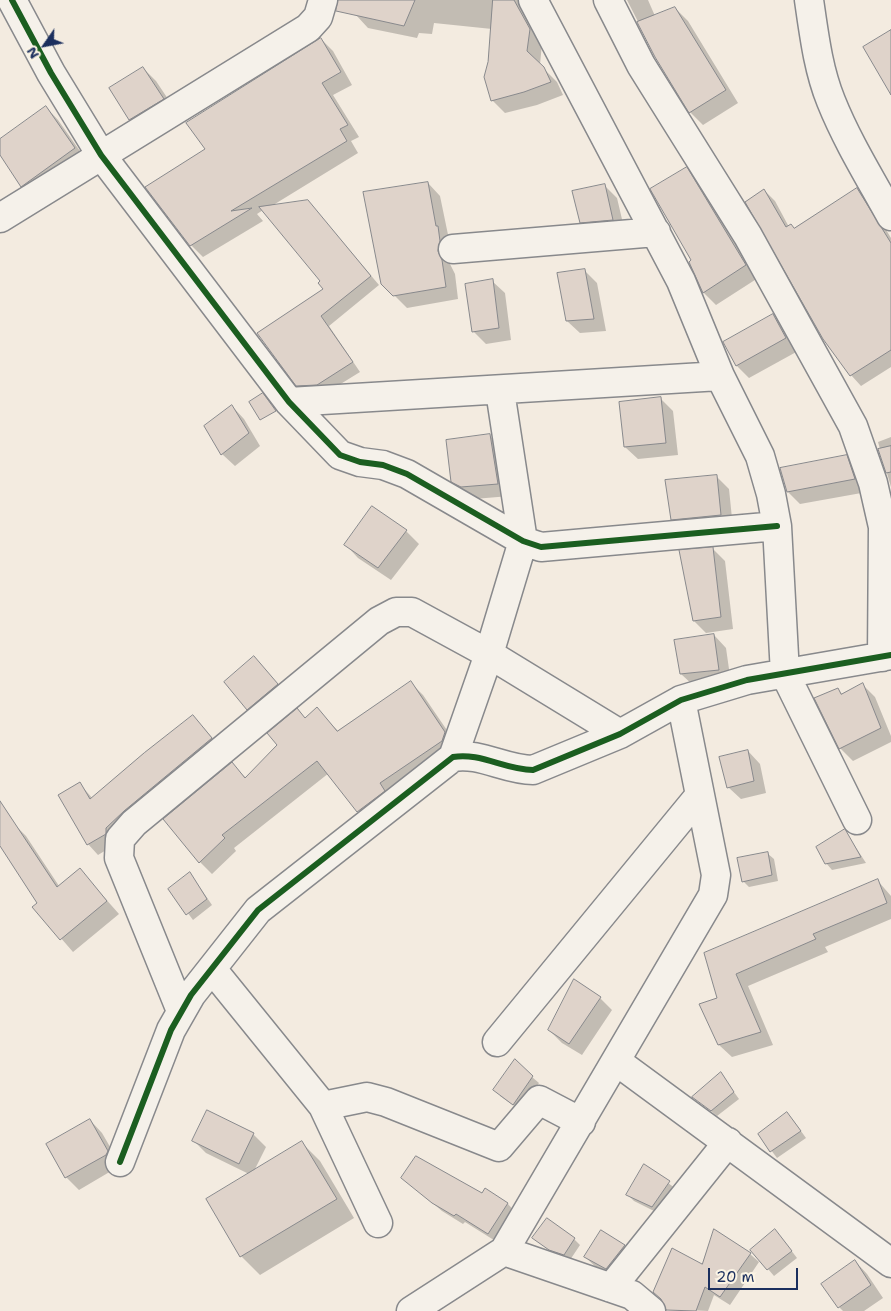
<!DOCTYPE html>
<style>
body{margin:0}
#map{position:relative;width:891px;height:1311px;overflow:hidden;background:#f3ebe0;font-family:"Shantell Sans",sans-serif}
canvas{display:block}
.north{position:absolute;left:20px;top:20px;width:50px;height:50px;-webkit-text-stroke:4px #fcf5e5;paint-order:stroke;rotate:237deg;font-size:14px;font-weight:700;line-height:20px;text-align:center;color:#1b2f5e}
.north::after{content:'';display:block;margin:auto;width:18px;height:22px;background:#1b2f5e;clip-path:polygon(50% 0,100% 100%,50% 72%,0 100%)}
.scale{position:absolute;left:708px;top:1268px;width:90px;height:22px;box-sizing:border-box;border:2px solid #1b2f5e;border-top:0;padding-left:6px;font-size:15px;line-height:18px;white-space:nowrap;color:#1b2f5e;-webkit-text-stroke:4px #fcf5e5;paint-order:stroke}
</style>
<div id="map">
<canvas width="891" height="1311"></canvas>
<div class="north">N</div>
<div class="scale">20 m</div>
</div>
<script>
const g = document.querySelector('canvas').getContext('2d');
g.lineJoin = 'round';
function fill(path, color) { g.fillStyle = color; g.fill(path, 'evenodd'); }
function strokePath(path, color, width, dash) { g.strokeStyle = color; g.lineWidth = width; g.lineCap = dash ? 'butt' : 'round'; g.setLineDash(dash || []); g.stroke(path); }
fill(new Path2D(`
 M361,0H522L542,43L540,65L557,82L563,95L537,105L505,113L492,100L489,62L492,29L434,23L432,34L419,33L417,38L368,28L356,15Z
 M627,0H648L655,16L675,8L688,21L738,103L703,125L690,112L656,57Z
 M321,39L333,51L352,85L333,95L359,137L351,141L358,153L270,207L308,201L379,285L329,326L360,372L326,393L307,394L297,385L325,289L322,281L263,210L257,214L263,221L203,257L191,245L147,187L207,149Z
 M143,68L156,81L176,111L142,132L130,119Z
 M46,107L58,120L87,161L35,198L22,186L0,153V140Z
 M686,169L699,181L758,278L716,305L704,293L690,262L693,261Z
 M428,183L440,196L452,254L450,264L455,274L458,299L407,308L382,283Z
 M604,185L617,198L625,232L594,235L581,222Z
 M764,190L775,201L789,227L794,229L857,190L868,200L891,238V367L861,386L851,375Z
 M584,270L597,283L606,331L580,333L567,321Z
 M492,281L505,293L511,340L486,344L473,331Z
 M773,316L786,328L798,351L749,378L737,366L725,343Z
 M660,398L673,411L678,455L638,459L625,447Z
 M232,406L244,419L260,446L235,466L222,454Z
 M490,436L502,448L510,496L474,499L453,481Z
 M891,437V487L878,442Z
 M846,456L859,469L867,492L800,504L788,492Z
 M716,476L729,489L733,528L685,532L672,519Z
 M372,507L406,531L419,544L391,580L358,558L346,545Z
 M713,549L725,561L733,629L706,633L694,621Z
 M714,635L726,648L731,683L694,686L681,674Z
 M254,658L289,697L260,721L248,709Z
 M411,683L423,695L457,745L370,824L329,773L234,848L236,851L212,874L200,862L232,764L246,778L279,745L297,710L306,719L317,709L339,732Z
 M863,685L875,697L891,736V742L853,761L840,748L838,689L843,695Z
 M203,727L222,749L116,844L98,855L88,844L80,784L93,799Z
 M748,751L760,764L766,793L741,799L728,787Z
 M13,823L26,836L59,886L80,870L119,914L73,952L34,907L39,903L0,844V832Z
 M845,831L866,863L832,870L826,863Z
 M767,853L774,859L778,881L749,887L743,881Z
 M190,873L212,905L193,920L170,889Z
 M878,881L891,896V919L825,947L828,952L748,986L773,1045L732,1057L719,1045L701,1005L718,998L706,954Z
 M600,998L612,1010L582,1055L562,1043L549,1030Z
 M721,1074L739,1099L717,1116L694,1097Z
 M532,1077L539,1083L520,1110L500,1096Z
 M207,1112L253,1134L266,1147L254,1171L302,1143L320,1161L354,1218L260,1275L241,1256L249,1174L206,1153L194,1141Z
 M90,1120L102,1133L120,1164L118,1167L79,1190L66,1177L47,1144Z
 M793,1120L806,1138L777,1158L759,1134Z
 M644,1166L675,1188L658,1213L634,1201L628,1195Z
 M403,1178L482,1195L486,1190L508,1204L516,1213L497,1242L465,1222L463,1224L442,1211Z
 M602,1232L624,1246L637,1259L619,1281L598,1269L585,1257Z
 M781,1237L797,1258L774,1276L752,1250Z
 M534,1238L574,1239L580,1245L570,1260L556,1256Z
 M750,1254L759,1262L730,1305L714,1295L708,1311L667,1309L702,1266Z
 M855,1261L867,1274L883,1298L864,1311H843L839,1307Z`), '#0003');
const building = new Path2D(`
 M338,0H415L404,26L336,11Z
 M493,0H514L530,29L527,51L544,67L551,82L524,92L491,101L484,77L488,62Z
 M675,7L726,90L689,113L655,57L637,22Z
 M891,30V95L863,47Z
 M321,38L341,72L322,83L348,125L340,129L347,141L231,211L252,208L190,246L145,187L205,149L186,123Z
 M143,67L164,99L129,120L109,88Z
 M46,106L75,148L21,187L0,155V139Z
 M687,167L746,265L703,293L689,262L691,260L650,189Z
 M428,182L436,226H438L440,241L438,251L442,260L446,287L393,296L381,284L363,192Z
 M605,184L613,220L580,223L572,191Z
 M857,188L891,243V350L850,376L823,339L745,202L764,189L786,227L791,224L794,228Z
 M308,200L371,276L321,316L353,362L317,385L296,386L257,333L323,289L318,283L320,281L259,207Z
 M585,269L594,319L566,321L557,273Z
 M493,279L499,328L472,332L465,284Z
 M773,314L786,338L736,366L723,342Z
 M263,393L276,411L260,420L249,402Z
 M661,397L666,443L624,447L619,402Z
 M232,405L249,433L221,455L204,426Z
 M490,434L498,484L461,487L451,482L446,440Z
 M891,446V472L886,473L878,449Z
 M847,455L855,479L787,492L780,468Z
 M717,475L721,515L671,520L665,480Z
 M372,506L407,530L378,568L344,545Z
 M713,547L721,617L693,621L679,550Z
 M714,634L719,670L680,674L674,640Z
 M254,656L278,684L247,710L224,682Z
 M411,681L445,732L442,741L380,783L385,791L357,812L317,761L222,835L225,838L199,863L163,819L232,762L245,778L277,745L267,733L297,708L305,718L317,707L337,731Z
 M863,683L881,728L839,749L814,698L838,688L841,694Z
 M193,715L212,738L124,811L106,828V834L87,845L58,795L80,782L90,799L144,753Z
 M748,750L754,781L727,788L719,757Z
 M0,801L57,887L80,868L107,901L60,940L32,907L37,903L0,846Z
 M845,829L861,857L825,864L816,847Z
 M768,852L772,875L742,882L737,858Z
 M190,872L207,899L186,915L168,889Z
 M878,879L887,903L813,934L816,939L736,974L761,1032L718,1045L699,1004L717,998L704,953Z
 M574,979L601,997L569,1044L548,1030Z
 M515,1059L533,1076L513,1105L493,1090Z
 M721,1072L734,1092L711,1111L692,1097Z
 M207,1110L254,1133L239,1164L192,1141Z
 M787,1112L801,1131L770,1152L758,1134Z
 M90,1119L108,1151L106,1155L65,1178L46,1144Z
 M302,1141L337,1199L240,1257L206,1199Z
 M416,1156L482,1193L485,1188L508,1203L488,1234L456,1214L454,1216L432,1203L401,1178Z
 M644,1164L670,1181L652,1207L626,1195Z
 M547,1218L575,1238L564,1255L549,1250L532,1238Z
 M714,1229L751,1253L720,1297L705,1287L696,1311L666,1310L661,1299L653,1292L672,1248L702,1264Z
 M775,1229L792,1251L767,1270L750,1250Z
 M601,1230L625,1245L606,1269L584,1257Z
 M855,1260L871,1285L838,1308L821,1284Z`);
fill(building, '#dfd3ca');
strokePath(building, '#88898c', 1);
const minor = new Path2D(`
 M12,0L51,73L101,155L289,402L340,455L360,462L383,465L407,474L523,541L541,547L777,526
 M533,0L681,281L720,376L760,456L771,494L777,526L785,674L857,820
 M608,0L641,65L748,236L853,426L873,483L883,527L882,657
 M809,0C814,34 818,69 831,101C847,141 870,178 891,216
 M0,218L308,28L318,17L323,0
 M453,249L656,232
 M289,402L720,376
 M453,757L489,654L523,541L500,391
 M212,969L323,1106L378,1223
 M181,1011L119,858L120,839L134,823L379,621L396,612H412L489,654L620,734
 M497,1042L700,795
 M616,1061L891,1263
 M323,1106L367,1097L386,1102L499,1147L539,1100L581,1122
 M120,1162L171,1030L191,995L258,910L453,757C480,752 505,770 533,770L620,734L681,700L747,680L891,655
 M611,1288L728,1142
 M411,1311L504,1251
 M651,1311L632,1295L504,1251L713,895L716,875L681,700`);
strokePath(minor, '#88898c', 31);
strokePath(minor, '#f5f1ea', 28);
strokePath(new Path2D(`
 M12,0L51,73L101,155L289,402L340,455L360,462L383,465L407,474L523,541L541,547L777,526
 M120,1162L171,1030L191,995L258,910L453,757C480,752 505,770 533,770L620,734L681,700L747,680L891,655`), '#1b5e20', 6);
</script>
